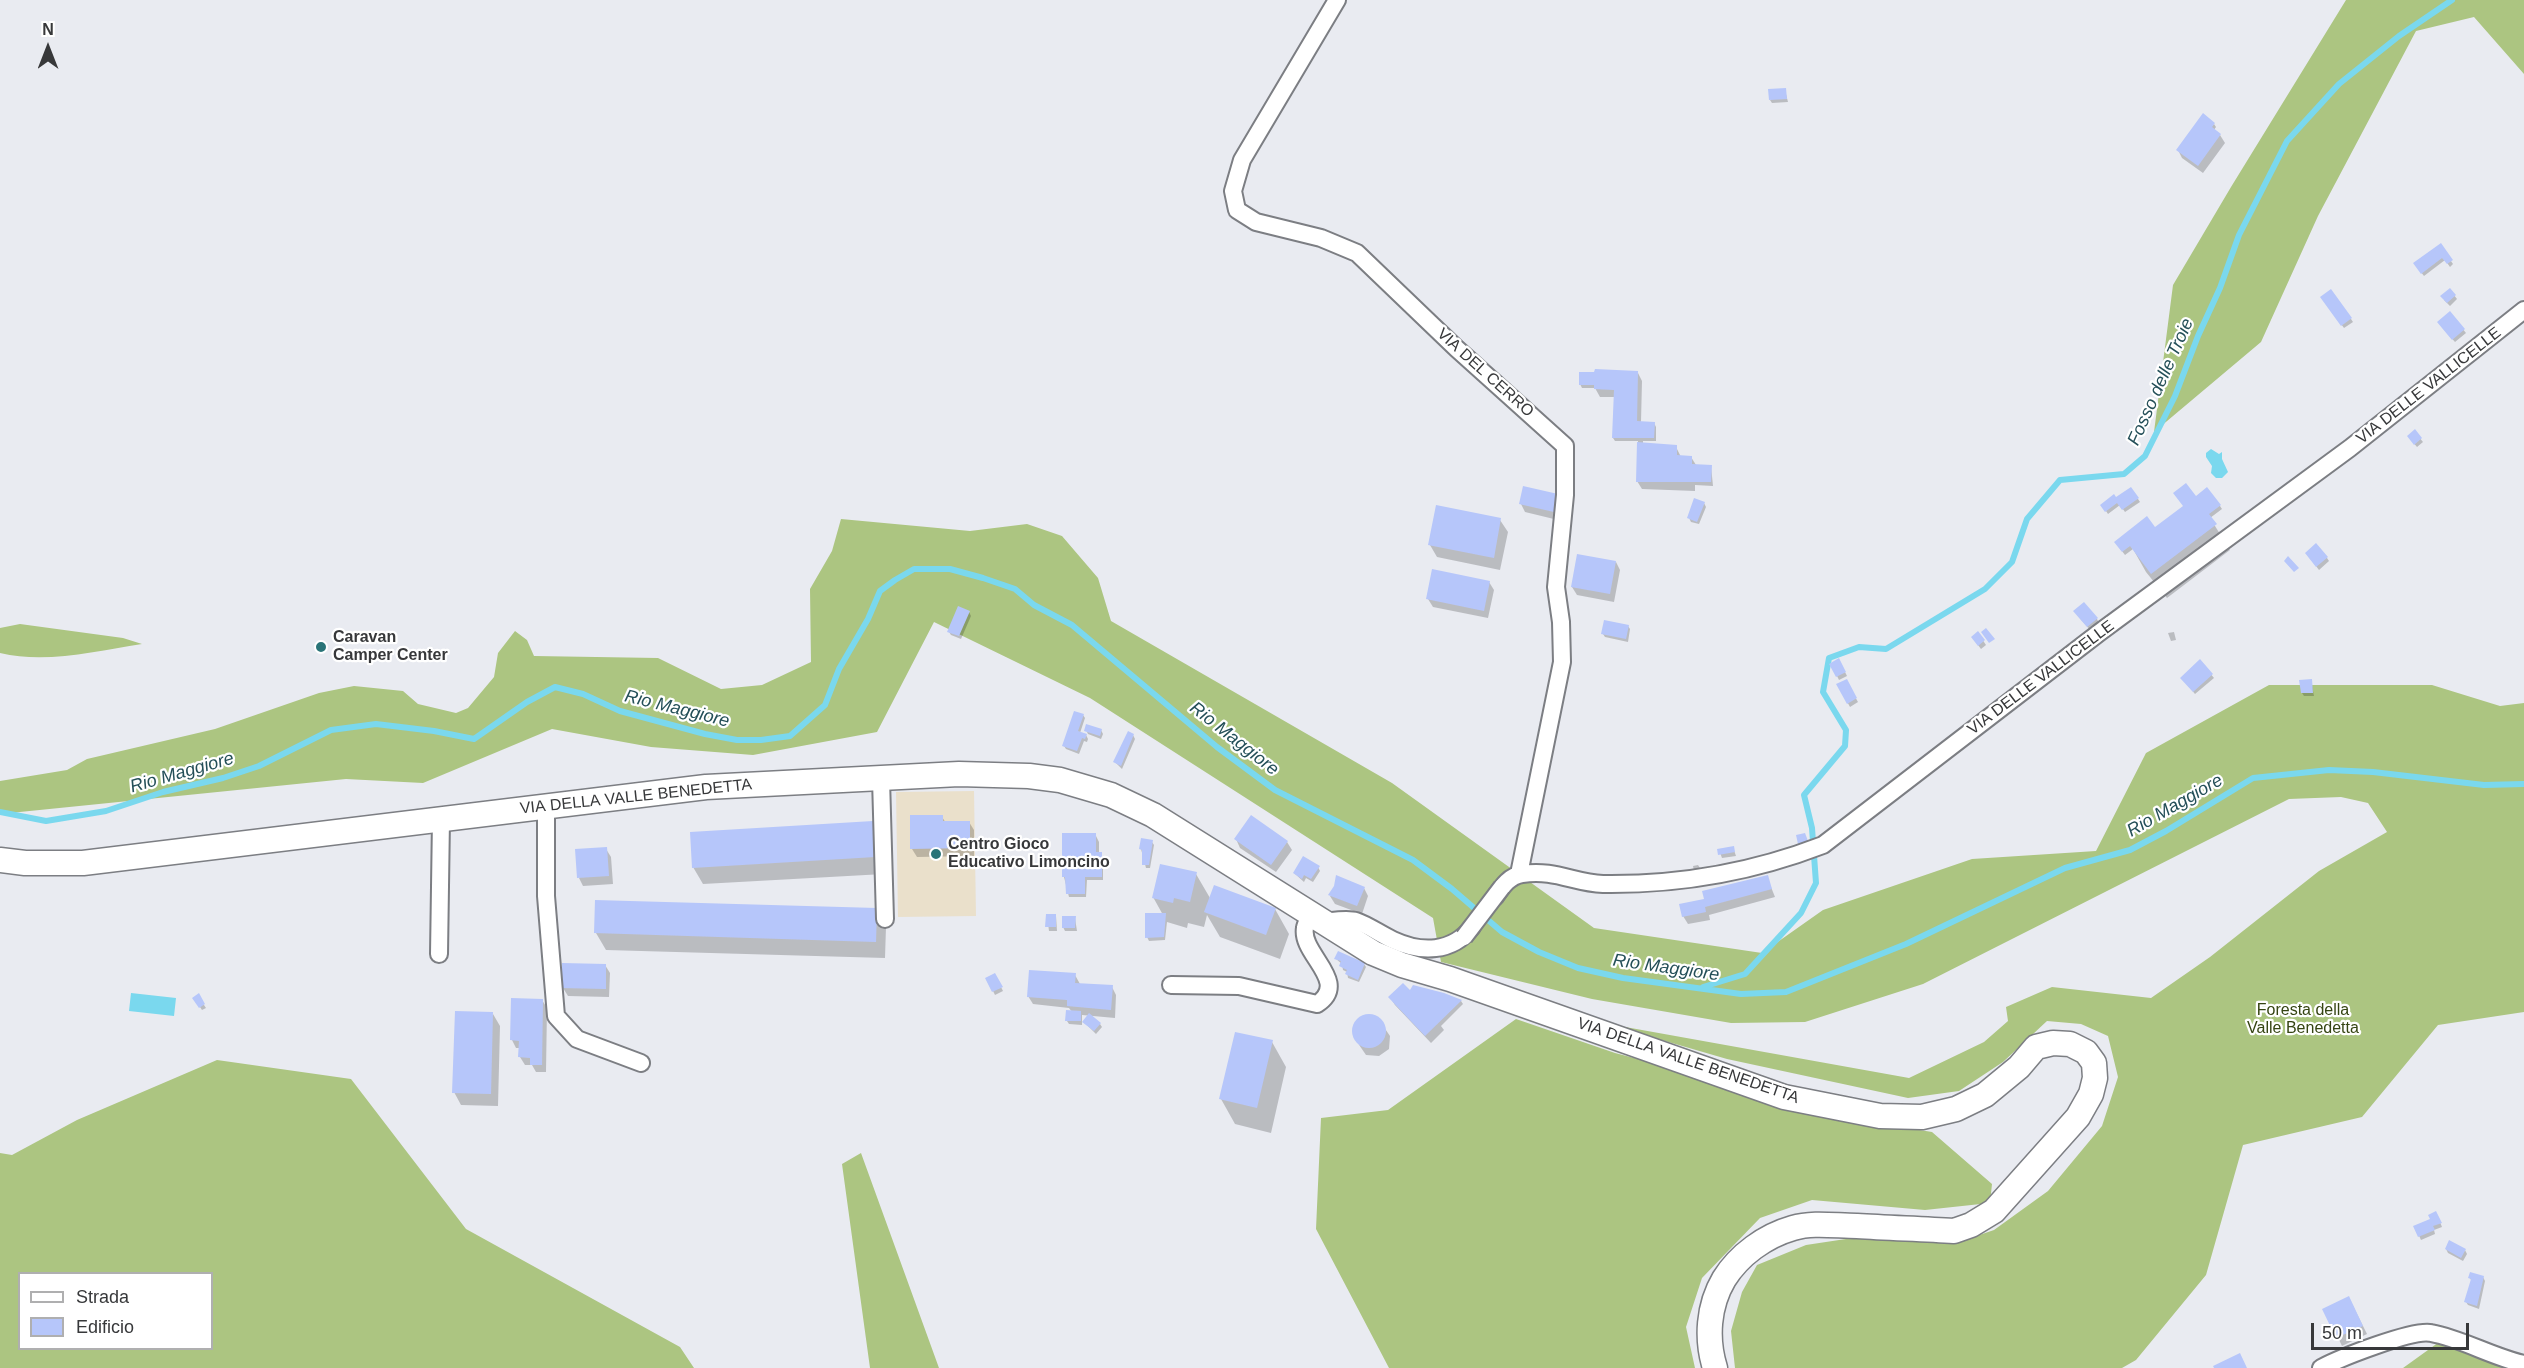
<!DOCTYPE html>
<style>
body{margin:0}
#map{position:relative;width:2524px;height:1368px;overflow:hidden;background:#e9ebf1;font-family:Helvetica,sans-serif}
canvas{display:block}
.legend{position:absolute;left:18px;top:1272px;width:195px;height:78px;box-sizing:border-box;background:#fff;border:2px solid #afafb0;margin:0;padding:8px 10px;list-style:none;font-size:18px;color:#37383a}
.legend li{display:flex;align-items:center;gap:12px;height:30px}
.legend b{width:30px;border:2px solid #afafb0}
.north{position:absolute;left:18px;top:18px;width:60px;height:60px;-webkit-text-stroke:4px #fff;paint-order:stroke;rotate:0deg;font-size:16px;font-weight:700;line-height:24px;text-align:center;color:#37383a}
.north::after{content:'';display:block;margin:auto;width:21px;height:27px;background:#37383a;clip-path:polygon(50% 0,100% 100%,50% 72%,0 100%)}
.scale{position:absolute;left:2311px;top:1323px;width:158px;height:27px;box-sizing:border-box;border:3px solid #37383a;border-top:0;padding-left:8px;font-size:18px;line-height:21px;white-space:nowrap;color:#37383a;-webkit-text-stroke:4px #fff;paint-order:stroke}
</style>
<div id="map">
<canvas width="2524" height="1368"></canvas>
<ul class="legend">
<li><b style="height:8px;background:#fff"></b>Strada</li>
<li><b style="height:16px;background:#b6c6fa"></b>Edificio</li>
</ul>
<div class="north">N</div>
<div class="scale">50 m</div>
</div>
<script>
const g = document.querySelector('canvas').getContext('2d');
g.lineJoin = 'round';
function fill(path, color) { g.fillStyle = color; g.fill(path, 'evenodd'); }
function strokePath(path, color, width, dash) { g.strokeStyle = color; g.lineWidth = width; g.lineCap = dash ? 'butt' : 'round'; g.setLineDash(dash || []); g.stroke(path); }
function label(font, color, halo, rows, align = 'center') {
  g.font = font + ' Helvetica,sans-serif'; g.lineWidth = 4.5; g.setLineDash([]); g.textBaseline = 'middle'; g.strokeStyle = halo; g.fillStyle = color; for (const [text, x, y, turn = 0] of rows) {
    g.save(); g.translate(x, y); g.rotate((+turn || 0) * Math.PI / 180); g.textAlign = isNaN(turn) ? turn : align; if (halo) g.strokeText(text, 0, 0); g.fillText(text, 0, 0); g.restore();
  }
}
fill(new Path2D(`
 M974,791L976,916L898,917L896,792Z`), '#eae0cb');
fill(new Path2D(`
 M2346,0H2524V74L2474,17L2416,31L2318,216L2261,342L2154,432L2173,285L2231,187Z
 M841,519L970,531L1027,524L1062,536L1098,578L1111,621L1392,783L1594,928L1762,953L1823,910L1972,859L2096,851L2146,753L2269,685H2432L2500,706L2524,703V1012L2438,1025L2362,1117L2243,1145L2206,1275L2136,1360L2122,1368H1735L1731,1331L1742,1292L1757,1265L1806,1245L1859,1237L1953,1244L1994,1230L2048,1191L2102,1126L2118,1077L2108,1036L2081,1024L2047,1021L2003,1062L1959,1091L1908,1098L1727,1059L1603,1023L1909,1078L1984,1042L2008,1021L2006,1007L2052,987L2151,998L2210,957L2319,871L2387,832L2368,803L2341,797L2289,799L1923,984L1805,1022L1731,1023L1592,999L1441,962L1433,918L1090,698L934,622L877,732L753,755L651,747L552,729L423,783L346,779L0,814V781L67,770L87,759L215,729L319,693L354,686L403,691L418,704L456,713L468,708L494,677L498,653L515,631L527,640L534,656L658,658L721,689L762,685L811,662L810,589L832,551Z
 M20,624L123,638L142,644C96,651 46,664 0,653V628Z
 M1516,1019L1615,1053L1711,1078L1804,1111L1932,1132L1992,1184L1990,1203L1925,1210L1812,1200L1760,1218L1702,1278L1686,1327L1695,1368H1389L1316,1229L1321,1118L1388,1110Z
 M217,1060L351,1079L466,1229L680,1347L694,1368H0V1153L12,1155L77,1120ZM20,1274H212V1348H20Z
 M861,1153L939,1368H870L842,1164Z
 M2453,1332L2524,1368H2403Z`), '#acc581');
fill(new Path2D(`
 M2211,449L2219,454L2222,452V459L2228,472L2222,478H2216L2211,473L2212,466L2206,457V453Z
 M131,993L176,998L174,1016L129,1011Z`), '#7ad8ee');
fill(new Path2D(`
 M1785,90L1788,102L1772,103L1770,100Z
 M2214,124L2216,127L2214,130L2220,135L2225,143L2203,173L2182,158L2178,150Z
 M2440,245L2453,264L2450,267L2445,260L2424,276L2417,267Z
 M2450,290L2457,299L2450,306L2444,300Z
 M2324,301L2351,319L2353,322L2344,328Z
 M2450,313L2466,333L2455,342L2441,326Z
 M1638,373L1642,381L1641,422L1654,423L1656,427V441H1643V443L1676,447L1681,457H1691L1696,465L1711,466L1713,486L1695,485V491L1642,489L1637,481L1638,441H1615L1613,438L1615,397H1600L1595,388H1582L1580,384Z
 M2415,432L2423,442L2417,447L2411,440Z
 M1524,488L1562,504L1558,520L1525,512L1521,504Z
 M2195,498L2220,506L2222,509L2210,518L2230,550L2167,598L2146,572L2133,549L2125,555L2118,546L2154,529Z
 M2116,499H2138L2140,502L2125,512L2120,505L2108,514L2102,505Z
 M1704,503L1706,507L1699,524L1691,522L1689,518Z
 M1500,520L1508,532L1500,570L1437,557L1430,545Z
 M2309,557L2327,558L2329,561L2319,570Z
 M1616,562L1620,570L1614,602L1577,595L1572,587Z
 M1489,582L1494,590L1488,618L1433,607L1428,599Z
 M969,612L971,616L961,639L951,635L949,632Z
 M2077,615L2097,619L2099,623L2090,630Z
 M1628,626L1630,629L1628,642L1605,637L1603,634Z
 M2174,632L2176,640L2171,641L2168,633Z
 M1978,633L1986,645L1981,649L1975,641Z
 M1839,660L1847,676L1839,680L1831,664Z
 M2200,661L2214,678L2195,694L2184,681Z
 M1846,681L1858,702L1850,707L1838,685Z
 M2311,681L2314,696H2304L2302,693Z
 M1083,715L1085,718L1080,733L1086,735L1088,739L1087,742L1084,741L1079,754L1066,749L1064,746Z
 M1086,730H1101L1103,734L1101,739L1088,734Z
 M1133,735L1135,739L1122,769L1115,762Z
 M942,817L946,823L969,822L974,830V856L917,857L912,849Z
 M872,823L882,840L884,874L703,884L693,867Z
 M1095,834L1099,842V853L1103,857V880H1087L1086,897H1069L1064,877Z
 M1236,839L1287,842L1292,850L1276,872L1240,848Z
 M1152,842L1154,845L1150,868H1146L1141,849Z
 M1733,847L1736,856L1722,858L1719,850Z
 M606,849L611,857L613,884L583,886L579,878Z
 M1698,865L1700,868L1701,874L1694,871L1693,866Z
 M1318,867L1320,871L1313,882L1306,878L1304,882L1294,873Z
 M1196,874L1210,898L1275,909L1289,934L1280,959L1220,937L1207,915L1204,927L1188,923L1187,928L1167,922L1165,940L1149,941L1147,937L1163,915L1153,897Z
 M1767,877L1775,897L1709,915L1710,920L1688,924L1683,916L1706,900Z
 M1364,888L1368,896L1362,914L1335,904L1330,896Z
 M876,910L886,927L885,958L606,950L596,933Z
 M1047,916H1056L1057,931H1049Z
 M1075,918L1077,931H1065L1063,927Z
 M1336,959L1364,964L1366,967L1359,982L1348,978L1347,972L1343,970L1342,964Z
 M605,965L610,973L609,997L568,996L563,988Z
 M995,975L1003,991L995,995L987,979Z
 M1075,975L1080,984L1112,987L1116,995L1115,1018L1082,1015V1025L1069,1024L1067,1021L1072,1012L1069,1008L1033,1004L1028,996Z
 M1410,992L1461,1001L1463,1004L1441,1026L1444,1030L1431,1043L1395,1005L1390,997Z
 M198,996L206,1008L202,1010L194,998Z
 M542,1000L547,1008L546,1072H536L532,1065H525L520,1057V1048H516L512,1040Z
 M493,1014L500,1026L498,1106L461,1105L454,1092Z
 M1365,1016L1377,1017L1390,1036L1389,1049L1379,1056L1366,1055L1353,1036L1355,1023Z
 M1084,1022L1100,1024L1102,1027L1096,1034Z
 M1272,1042L1286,1067L1271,1133L1235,1124L1221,1099Z
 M2438,1217L2442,1227L2434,1230L2435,1234L2421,1240L2415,1227Z
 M2446,1249L2465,1250L2467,1254L2463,1261L2448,1253Z
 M2483,1277L2485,1281L2479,1309L2468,1305L2466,1302L2472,1282L2470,1278Z
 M2353,1306L2367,1334L2342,1346L2324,1309Z`), '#0003');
strokePath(new Path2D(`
 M0,812L46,821L106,811L163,792L223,778L259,766L331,730L376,724L434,731L474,739L527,702L555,687L583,694L620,711L705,734L737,740H761L790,736L825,705L839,669L868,619L880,591L895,580L914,569H950L983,578L1015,589L1034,605L1072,625L1217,747L1275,790L1413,860L1452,889L1502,932L1539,952L1578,968L1623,978L1741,994L1786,992L1906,944L2065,868L2130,850L2166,831L2253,778L2329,770L2373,772L2484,785L2524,784
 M1703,987L1745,974L1801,913L1816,883L1812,828L1804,795L1845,746L1846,730L1823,692L1829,658L1859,647L1886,649L1985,589L2012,562L2027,519L2060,480L2124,474L2145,456L2175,396L2198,336L2220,288L2239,235L2287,141L2339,84L2399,36L2452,0`), '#7ad8ee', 6);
fill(new Path2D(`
 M1786,88L1787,99L1769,100L1768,89Z
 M2203,113L2215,123L2212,127L2221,134L2198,166L2176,150Z
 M2441,243L2453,260L2447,264L2442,258L2421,274L2413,263Z
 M2450,288L2456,295L2447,303L2440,296Z
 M2331,289L2352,318L2341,326L2320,297Z
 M2450,311L2465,329L2452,340L2437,322Z
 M1595,369L1638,371L1637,421L1655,422L1654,438H1612L1614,390L1594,389V385H1579V372H1594Z
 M2415,429L2422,438L2414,445L2407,436Z
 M1637,442L1677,445V455L1692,456V464L1712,465L1711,482H1636Z
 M2186,483L2196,496L2207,487L2221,505L2209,514L2217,524L2151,574L2130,546L2122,552L2114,542L2147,516L2155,527L2183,506L2173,493Z
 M1523,486L1558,494L1554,512L1519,504Z
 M2131,487L2139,498L2122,510L2117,503L2105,512L2100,505L2114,494L2116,497Z
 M1694,498L1705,502L1697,522L1687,518Z
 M1436,505L1501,518L1494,558L1428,545Z
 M2316,543L2328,557L2316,567L2305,553Z
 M1577,554L1616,561L1610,594L1571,587Z
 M2288,556L2299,568L2294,572L2284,561Z
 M1432,569L1490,581L1484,611L1426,599Z
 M2084,602L2098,618L2087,627L2073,611Z
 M958,606L970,611L959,636L947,632Z
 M1604,620L1629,625L1626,639L1601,634Z
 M1986,628L1995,639L1989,643L1981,632Z
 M1978,631L1985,640L1978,646L1971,637Z
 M1839,658L1846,672L1836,677L1829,664Z
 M2200,659L2213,674L2193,692L2180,678Z
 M1847,679L1857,698L1847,704L1836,684Z
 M2312,679L2313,693H2301L2299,680Z
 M1074,711L1084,714L1078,731L1087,734L1085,739L1082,738L1077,751L1062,746Z
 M1086,724L1102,729L1100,736L1084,731Z
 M1128,731L1134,734L1121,766L1113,762Z
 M910,815H943V821H970V848L910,849Z
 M1251,815L1288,841L1271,865L1234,839Z
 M873,821L875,857L692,868L690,832Z
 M1062,833H1096V852H1102V877H1085V894H1066L1065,877H1062Z
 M1805,833L1808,841L1798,844L1796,835Z
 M1141,838L1153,840L1149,865H1142V850L1139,849Z
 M1734,846L1735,852L1718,855L1717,849Z
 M607,847L609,876L577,878L575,849Z
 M1303,856L1320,866L1311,879L1304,875L1302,879L1293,873Z
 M1160,864L1197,872L1190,902L1174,898L1173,903L1152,898Z
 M1336,875L1365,887L1357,906L1328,895L1334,886Z
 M1768,875L1772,889L1705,907L1706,912L1682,917L1679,904L1704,899L1702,891Z
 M1214,885L1276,908L1266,935L1204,912Z
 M595,900L877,908L876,942L594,933Z
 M1145,913H1166L1164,937L1145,938Z
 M1046,914H1056V927H1045Z
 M1062,916H1076L1075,928H1062Z
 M1338,951L1365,963L1358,980L1345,974L1347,970L1339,966L1341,961L1334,959Z
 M562,963L606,964V989L561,988Z
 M1029,970L1076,973L1075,983L1113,985L1111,1010L1067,1006V1000L1027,997Z
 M995,973L1003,987L992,992L985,978Z
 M1403,983L1410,990L1413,985L1444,993L1462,1000L1425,1036L1388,997Z
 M199,993L205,1004L199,1008L192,998Z
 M511,998L543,999L542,1065H530V1058L518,1057L519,1041L510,1040Z
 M1066,1010L1081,1011V1021H1065Z
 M455,1011L493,1012L491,1094L452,1093Z
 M1089,1013L1101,1023L1094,1031L1082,1022Z
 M1352 1031a17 17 0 1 1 34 0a17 17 0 1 1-34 0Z
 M1235,1032L1273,1040L1257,1108L1219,1099Z
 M2436,1211L2442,1223L2433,1226L2435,1230L2418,1237L2413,1226L2430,1219L2428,1215Z
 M2449,1240L2466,1249L2461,1258L2445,1249Z
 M2470,1272L2484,1276L2477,1306L2464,1302L2471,1279L2468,1278Z
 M2349,1296L2363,1326L2336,1338L2322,1309Z
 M2240,1353L2247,1368H2214L2213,1366Z`), '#b6c6fa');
const street = new Path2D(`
 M1337,0L1242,160L1233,191L1237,210L1256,222L1321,238L1357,253L1456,348L1565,446V495L1556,587L1561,622L1562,662L1519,874
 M881,779L885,919
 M546,806V896L556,1016L577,1039L641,1063
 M1495,897C1502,887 1509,876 1522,874C1555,869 1574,883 1603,884C1678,885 1753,872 1823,845L2100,632L2350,448L2524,310
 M1323,922C1333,921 1347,918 1356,921C1368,925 1380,934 1393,940C1421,953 1452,953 1472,927
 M439,954L441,819
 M1171,985L1239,986L1317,1004C1351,982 1300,954 1305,928C1305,924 1309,920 1311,916
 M2321,1368C2340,1358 2413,1329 2431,1333C2463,1339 2492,1357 2524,1364`);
const secondary = new Path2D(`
 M0,860L25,863H83L706,787L959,774L1029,776L1060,780L1111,795L1153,815L1373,953L1402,965L1450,979L1784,1097L1880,1116L1922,1117L1956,1109L1985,1095L2019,1067L2036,1047L2053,1043L2070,1044L2086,1052L2094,1063L2095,1078L2091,1094L2078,1117L1994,1211L1971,1225L1954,1231C1922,1229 1889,1228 1857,1226C1836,1226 1813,1222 1793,1228C1765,1236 1739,1255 1724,1279C1708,1306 1706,1339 1715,1368`);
strokePath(street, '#7c7e83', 20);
strokePath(secondary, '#7c7e83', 27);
strokePath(street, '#fff', 16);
strokePath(secondary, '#fff', 24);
const streetBridge = new Path2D(`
 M1464,937L1502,887`);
strokePath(streetBridge, '#7c7e83', 20, []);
strokePath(streetBridge, '#fff', 16);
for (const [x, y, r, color] of [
 [321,647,6,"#2a7478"],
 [936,854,6,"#2a7478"]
]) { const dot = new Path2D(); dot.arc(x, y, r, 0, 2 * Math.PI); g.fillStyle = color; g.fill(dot); strokePath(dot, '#fff', 2); }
label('16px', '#37383a', '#fff', [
 ["VIA DEL CERRO",1485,373,42],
 ["VIA DELLE VALLICELLE",2429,386,-38],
 ["VIA DELLE VALLICELLE",2041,678,-37],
 ["VIA DELLA VALLE BENEDETTA",636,797,-6],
 ["VIA DELLA VALLE BENEDETTA",1688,1061,19]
]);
label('bold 16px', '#37383a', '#fff', [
 ["Caravan",333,638],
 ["Camper Center",333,656],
 ["Centro Gioco",948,845],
 ["Educativo Limoncino",948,863]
], 'left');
label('16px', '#354412', '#fff', [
 ["Foresta della",2303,1011],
 ["Valle Benedetta",2303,1029]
]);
label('italic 18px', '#244f58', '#fff', [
 ["Fosso delle Troie",2161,382,-66],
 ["Rio Maggiore",677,709,14],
 ["Rio Maggiore",1234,739,38],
 ["Rio Maggiore",182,773,-16],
 ["Rio Maggiore",2175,806,-30],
 ["Rio Maggiore",1666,968,8]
]);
</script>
